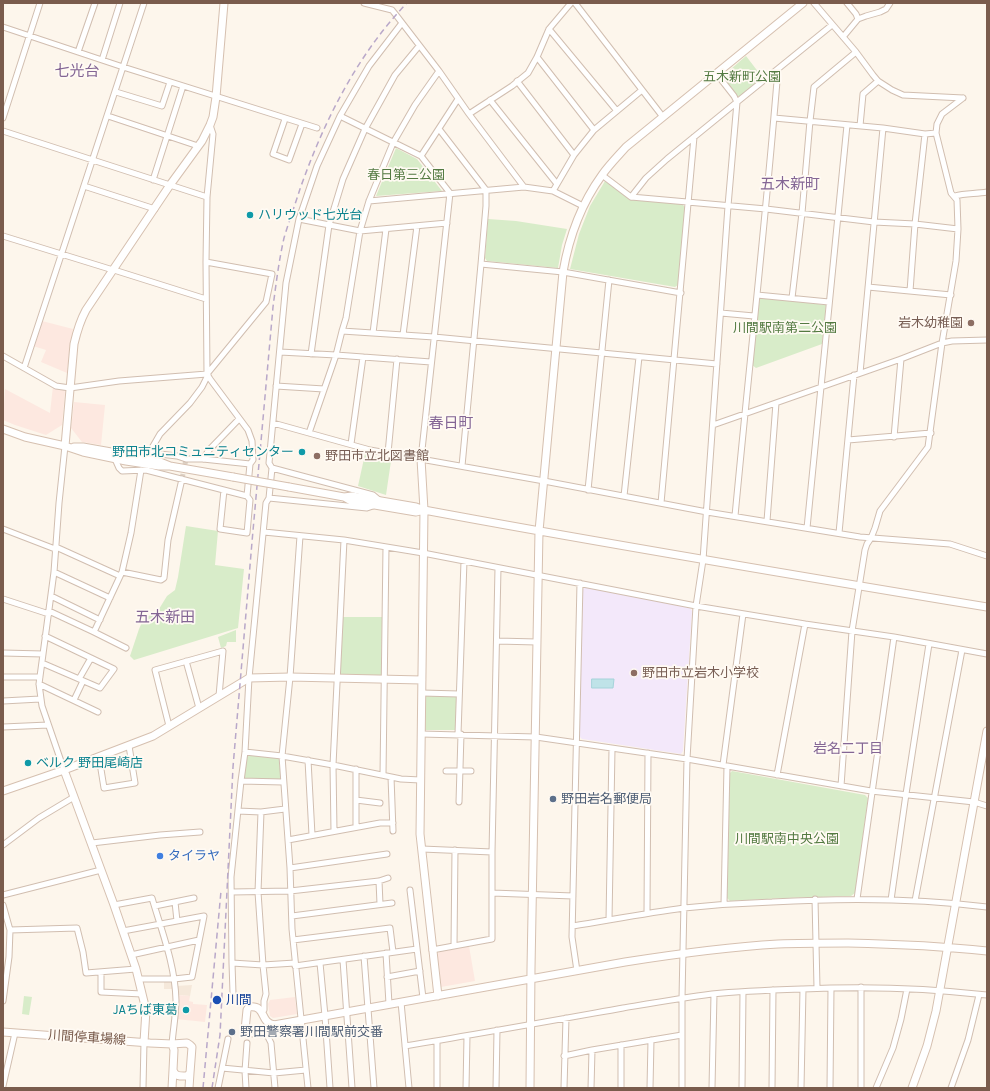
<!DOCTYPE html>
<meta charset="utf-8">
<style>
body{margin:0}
#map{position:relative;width:990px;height:1091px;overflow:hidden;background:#fdf6ec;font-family:Karla,sans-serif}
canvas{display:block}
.frame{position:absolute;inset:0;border:4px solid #7a5c4d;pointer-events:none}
</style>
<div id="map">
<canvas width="990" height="1091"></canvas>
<div class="frame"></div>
</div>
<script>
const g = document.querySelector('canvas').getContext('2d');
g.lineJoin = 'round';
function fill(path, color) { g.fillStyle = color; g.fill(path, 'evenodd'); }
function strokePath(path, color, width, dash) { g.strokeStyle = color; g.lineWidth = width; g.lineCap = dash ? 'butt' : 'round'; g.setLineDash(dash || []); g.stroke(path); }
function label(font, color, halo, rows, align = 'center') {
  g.font = font + ' Karla,"Noto Sans JP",sans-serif'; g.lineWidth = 3.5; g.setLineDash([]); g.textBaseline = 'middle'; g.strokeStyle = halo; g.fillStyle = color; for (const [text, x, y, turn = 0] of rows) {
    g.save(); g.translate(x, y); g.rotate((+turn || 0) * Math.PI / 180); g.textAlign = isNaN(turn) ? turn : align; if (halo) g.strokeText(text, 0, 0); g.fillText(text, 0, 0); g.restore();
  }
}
fill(new Path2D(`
 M171,980L173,982V989H164V981Z
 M192,985L190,996L177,995L176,986Z`), '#f5e8da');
fill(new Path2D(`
 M42,321L73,329L70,344L67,373L41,362L46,350L33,346Z
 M53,386L64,390L65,392L62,425L46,435L15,425L3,420L5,389L50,413Z
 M74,402L105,405L101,445L82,442L71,428Z
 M469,946L475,981L441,987L437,955L440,951Z
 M177,995L190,996L189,1001L193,1002V1004L207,1005L205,1022L176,1019Z
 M295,997L297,1014L273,1018L270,1016L268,1004L270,1000Z`), '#fde8e0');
fill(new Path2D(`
 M586,587L690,608L692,611L683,751L681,754L582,739L579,736L582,590Z`), '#f3e8fa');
fill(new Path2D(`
 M746,56L763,78L741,96H737L724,79V75Z
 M396,148L417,159L442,191L376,196Z
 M605,181L632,199L682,204L685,207L678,285L675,287L570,269L579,234L590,206Z
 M488,219L516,221L567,229L562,245L558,268L487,261L485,258Z
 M759,297L826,305L822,344L756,368L752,365Z
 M365,454L391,461L386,495L358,486Z
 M186,526L218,531L215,565L244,569L238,628L134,660L130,656L139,629L143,620L159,609L167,596L175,590L178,577Z
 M343,617H382L381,677L340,675Z
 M236,630V642H227L226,646L221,648L218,637Z
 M424,695L457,696L456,730H424Z
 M246,755L279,758L281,781L243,780Z
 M732,771L865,795L868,798L855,893L851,896L785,898L730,901L727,898L729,774Z
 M24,996L32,997L29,1015L22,1014Z`), '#d8ecc9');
const water = new Path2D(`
 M592,679H614L613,688H592Z`);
fill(water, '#bfe3e8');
strokePath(water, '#a5d3da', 1);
strokePath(new Path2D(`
 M182,479L186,459`), '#dcd0c4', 5, [5, 2.5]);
const street = new Path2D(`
 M364,3L392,10L396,15L439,71L469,114L524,187
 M575,3L663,117
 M814,3L856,52L873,75L878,81L892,90L903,95L963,98
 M847,3L856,14L858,19
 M3,27L123,67L317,128
 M549,29L617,111
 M843,37L858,19L866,16L880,12L886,9L890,3
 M78,52L95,3
 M537,57L594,130
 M102,60L120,3
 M517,81L574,155
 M116,92L162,106L170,82
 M490,100L557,184
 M469,114L512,86L528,73L537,57L549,29L571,3
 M108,116L198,146
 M340,116L421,156L450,193L421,459
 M3,118L40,3
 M774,118L883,128L925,134L936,133
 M285,119L273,154L289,160L302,124
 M210,125L213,134L207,197L206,262L207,374L210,379L248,430L252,441L253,460L250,464L247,496L250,500L247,533L220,529L224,490
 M860,126L863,94L878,81
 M439,129L486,190V206L481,264L462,466
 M3,131L207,197
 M421,156L458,99
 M602,175L631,197L766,209L874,222L915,224L958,229
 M153,180L183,86
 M84,186L155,209
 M553,191L574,155L594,130L642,90
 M955,196C965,193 976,194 987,192
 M631,197L646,178L667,159L737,102L832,25
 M369,201L524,187L553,191L583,206
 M299,219L360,231L447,223
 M3,236L113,270
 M481,264L563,272L681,293
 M114,270L206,299
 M868,287L951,295
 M910,291L915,224L925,134
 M757,295L829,302
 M792,298L802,213L810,121L814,87L856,52
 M721,313L754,316
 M342,331L434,337L717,364
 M373,333L386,229
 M403,335L417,226
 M280,352L336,355L431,362
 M311,354L329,225L343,179L365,129L395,75L419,46
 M3,356L56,386L70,388L119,381L207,374L266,302L272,274L206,262
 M24,368L144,3
 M860,373L883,128
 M276,386L324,389
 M273,423L370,450L544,481L707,512L860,537L950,544L987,556
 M713,425L901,359L942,343L952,341L987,340
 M309,433L336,355L342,331L346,318L360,231L369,201L393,143L415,105L439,71
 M894,437L901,359
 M848,440L931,433
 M351,444L363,357
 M120,452L134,451L177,456L186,459H203L250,464
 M149,453L160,434L190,403L202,387L208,375
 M388,453L397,359
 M115,459L119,468L122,471L146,470L247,496
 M203,459L209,450L239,419
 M272,468L373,495L379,500
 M588,490L609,280
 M624,496L639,357
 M269,498L367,508L373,506
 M661,503L694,137
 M735,516C749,367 766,218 778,69
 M767,521L776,403
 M807,528L847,125
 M3,529L55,549
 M264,532L344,540L423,553L696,606L805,624L894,637L987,654
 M839,533L854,375
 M300,536L290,677L282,756L290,868L292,929L308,1088
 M56,547L120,576
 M54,572L110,598
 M122,572L161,580L164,578L168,540L182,479
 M51,596L100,620
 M3,599L49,614
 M49,611L94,632L126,648
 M94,632L122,572L131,533L141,470
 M497,641L537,642
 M3,653L43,654
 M186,661L199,708
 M42,663L100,688L114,669L45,636
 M3,677H40
 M79,679L91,658
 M39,684L98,712
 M422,693L459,694
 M74,700L83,681
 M3,701L40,699
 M169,726L155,670L223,651L219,696
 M3,727L48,725
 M421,734L536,737L687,759L871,791L974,802L987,806
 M458,734L464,561
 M245,752L282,756L333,765L401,779L420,780
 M99,757L104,788L135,783L129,746
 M308,760L312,835
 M723,765L743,614
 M356,769V827
 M64,770L42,706L39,684L54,572L59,503L65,446
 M446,771H471
 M383,775L386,547
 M777,775L805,624
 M391,777L393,831
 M241,781L283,782
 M841,786L852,631L865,550L867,544L871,538L875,528L880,511L928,447L942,343L956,261L958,229L957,200L951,193L936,133L937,124L942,114L963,98
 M356,800L380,803
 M459,802L461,734
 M238,811L261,812L285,809
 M261,812L258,892L263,965L266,994L264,1001V1010L262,1012
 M334,831L333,765L344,540
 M288,840L380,823H393
 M92,843L160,835L200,832
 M3,845L39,818L74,797
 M422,849L492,852
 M290,868L387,854
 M379,881L380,904
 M410,890L423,998
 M232,892L290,891L379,881L388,878
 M492,893L573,896
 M3,895L101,870
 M815,899L817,988
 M857,899L894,637
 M891,900L906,794L929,644
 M915,901L962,650
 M175,902L177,921
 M724,904L727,766
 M3,905L10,930L9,957L3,1001
 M114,905L152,898C162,932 175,965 176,1000C176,1015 173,1030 172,1044
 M155,906L194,898
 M647,913L648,753
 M292,916L392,903
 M609,920L612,749
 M573,926C610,920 647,913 684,908C713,905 742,903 772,902C843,898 916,898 987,907
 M10,930L77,928L83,952L86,973L136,969
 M123,931L204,916L192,977L174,979H139
 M293,940L390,928L393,952
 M454,946L455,850
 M432,950L492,939V852L498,568
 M386,953L389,1004
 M131,955L199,940
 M364,956L374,1088
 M343,960L352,1088
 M232,963L233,993
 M295,963L263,965L232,963L231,877L241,781L245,752L249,678L266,503L269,498L272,468L269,463L286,283L299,219L317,166L340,116L369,66L402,23
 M320,963L325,1016L330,1088
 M295,966L417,949
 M577,971L572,937L580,583
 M101,973V992L142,994
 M387,977L420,971
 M401,1002L409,1088
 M265,1031L271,1043L275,1088
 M405,1046C478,1034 550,1021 623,1008C653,1003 682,998 712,994C742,991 773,990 803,989C864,986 926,988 987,995
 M564,1056L592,1050L682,1035
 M222,1068L274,1073L306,1070
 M3,1086L15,1033
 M143,1088L144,1042
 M218,1088L228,1039
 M246,1088L245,1071L247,1043
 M437,1088V1041
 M466,1088L467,1036
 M496,1088L497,1030
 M564,1088L566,1018
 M591,1088L592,1050
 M621,1088V1045
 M650,1088L651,1040
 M682,1088V998L687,759L696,606L703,560L728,206L737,102L734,96L716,73
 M712,1088L714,994
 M742,1088L743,992
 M772,1088L773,990
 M801,1088L803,989
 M830,1088L831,988
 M861,1088V987
 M876,1088L893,1048L901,1019L907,989
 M951,1088L968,1040L979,995`);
const secondary = new Path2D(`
 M3,429L25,437L65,446L83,452L126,461L159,466H170
 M65,446L74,344C77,331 80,321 86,310L170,185L202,141L210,125L213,117L216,97L224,3
 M74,447H83L128,455L160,462L170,466L233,477
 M421,459L424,510L420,834L438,996
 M289,487L344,497L351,501L416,512L424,510
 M344,497L352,496L416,507L424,510C612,545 799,576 987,607
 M64,770L114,905L136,969L146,1010L144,1042
 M3,791L64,770L153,736L249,678L290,677L422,680
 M274,1025C266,1031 257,1035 246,1032L245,1030L247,1010L249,1007C267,1005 259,1022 274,1025L625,962C676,954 727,947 778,944C801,943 825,943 848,943C895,944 941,946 987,951
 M3,1032L150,1043L172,1044L187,1043L190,1045L192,1047L190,1073L187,1076C181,1076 175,1077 173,1070L174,1050L172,1044
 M172,1088L173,1070
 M189,1088L190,1073
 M530,1088L531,968L539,531L563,272C569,237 581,204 602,175C609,165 618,156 626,147L803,3
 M912,1088L927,1046L936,1011L987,731`);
strokePath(street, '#d1beb0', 7);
strokePath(secondary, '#d6c0b0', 9);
strokePath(street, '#fff', 5);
strokePath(secondary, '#fff', 7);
strokePath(new Path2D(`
 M203,1088L221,891
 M212,1088L220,1035L233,767L252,542L273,307C276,284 279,260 284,238C289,221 295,205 300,189C324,121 357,55 407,3`), '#b9a8c9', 1.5, [6, 4]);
const secondaryBridge = new Path2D(`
 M233,477L289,487`);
strokePath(secondaryBridge, '#d6c0b0', 9, []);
strokePath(secondaryBridge, '#fff', 7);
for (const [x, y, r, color] of [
 [250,215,4,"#0f9aa8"],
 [971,323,4,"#8d6e63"],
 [302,452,4,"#0f9aa8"],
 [317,456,4,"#8d6e63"],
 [634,673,4,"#8d6e63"],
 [28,763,4,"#0f9aa8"],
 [553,799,4,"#5c6f8a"],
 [160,856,4,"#3f7fe0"],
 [217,1000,5,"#1a4fb4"],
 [186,1010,4,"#0f9aa8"],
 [232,1032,4,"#5c6f8a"]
]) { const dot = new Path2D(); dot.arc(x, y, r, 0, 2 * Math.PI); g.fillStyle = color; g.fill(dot); strokePath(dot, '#fffaf3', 1.5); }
label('13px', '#537a41', '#fffaf3', [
 ["五木新町公園",742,77],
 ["春日第三公園",406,175],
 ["川間駅南第二公園",785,328],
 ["川間駅南中央公園",787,839]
]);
label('13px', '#0d838f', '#fffaf3', [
 ["ハリウッド七光台",258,215],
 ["野田市北コミュニティセンター",294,452,"right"],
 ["ベルク 野田尾崎店",36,763],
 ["JAちば東葛",178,1010,"right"]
], 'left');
label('13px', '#785e54', '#fffaf3', [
 ["岩木幼稚園",963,323,"right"],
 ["野田市立北図書館",325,456],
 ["野田市立岩木小学校",642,673]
], 'left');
label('13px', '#4e5e75', '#fffaf3', [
 ["野田岩名郵便局",561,799],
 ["野田警察署川間駅前交番",240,1032]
], 'left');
label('13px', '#366cbe', '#fffaf3', [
 ["タイラヤ",168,856]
], 'left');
label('13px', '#164399', '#fffaf3', [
 ["川間",226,1000]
], 'left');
label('13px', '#7a5c4d', '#fffaf3', [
 ["川間停車場線",87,1038,4]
]);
label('14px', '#846695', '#fffaf3', [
 ["岩名二丁目",848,749]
]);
label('15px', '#846695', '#fffaf3', [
 ["七光台",77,72],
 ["五木新町",790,185],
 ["春日町",451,424],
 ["五木新田",165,618]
]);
</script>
